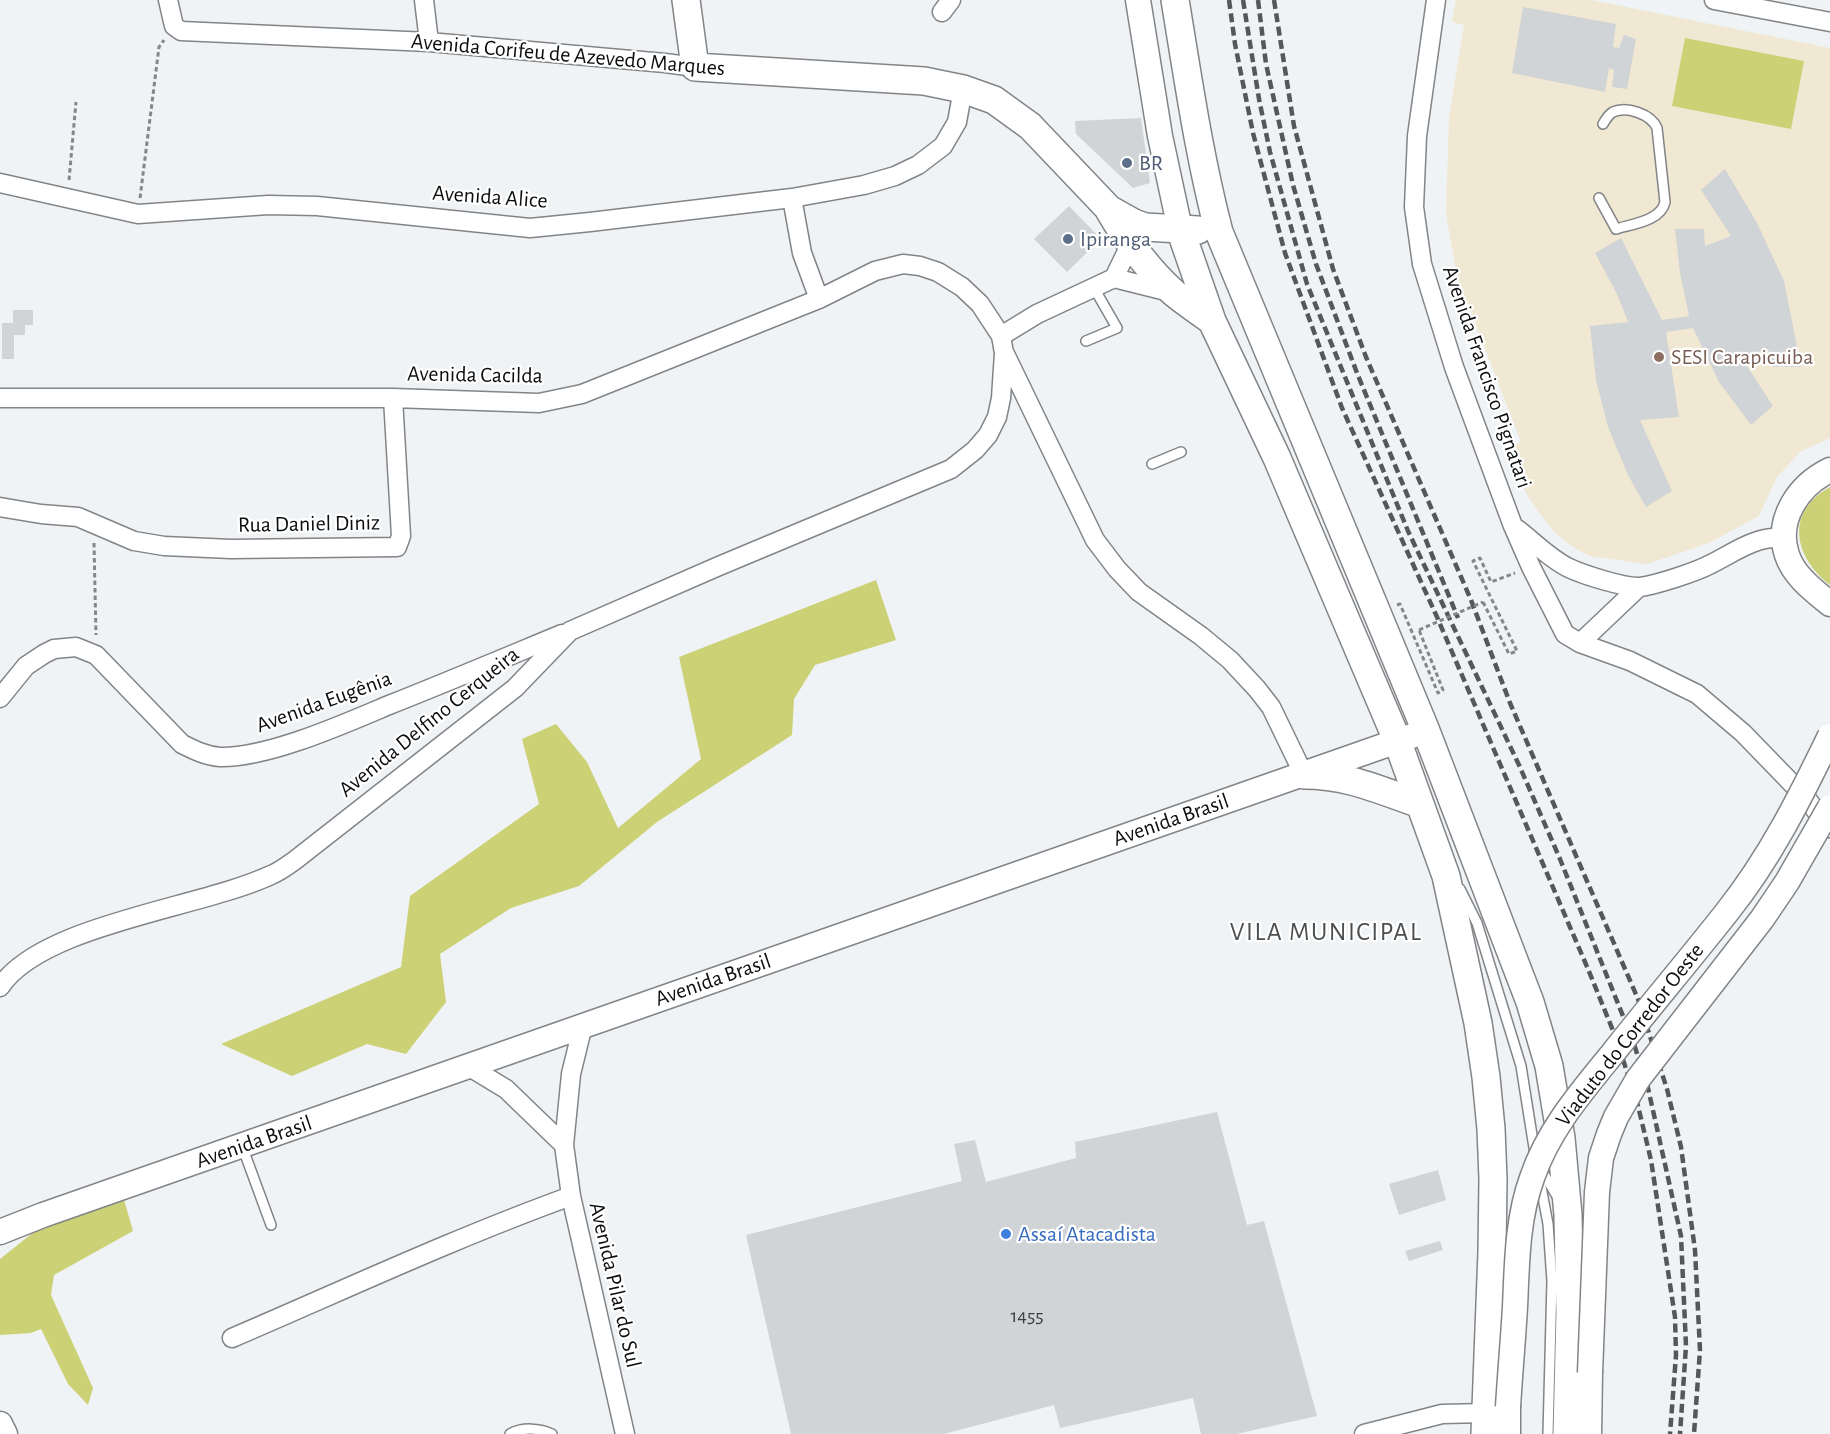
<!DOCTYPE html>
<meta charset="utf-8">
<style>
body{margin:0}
canvas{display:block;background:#f0f3f5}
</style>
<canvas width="1830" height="1434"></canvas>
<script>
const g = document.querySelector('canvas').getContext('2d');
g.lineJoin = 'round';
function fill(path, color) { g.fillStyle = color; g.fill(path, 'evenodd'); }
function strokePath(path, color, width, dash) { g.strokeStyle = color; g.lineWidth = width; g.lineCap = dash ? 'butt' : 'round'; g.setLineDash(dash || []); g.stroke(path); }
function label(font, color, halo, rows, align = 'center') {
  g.font = font + ' "Alegreya Sans",sans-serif'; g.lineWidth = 4.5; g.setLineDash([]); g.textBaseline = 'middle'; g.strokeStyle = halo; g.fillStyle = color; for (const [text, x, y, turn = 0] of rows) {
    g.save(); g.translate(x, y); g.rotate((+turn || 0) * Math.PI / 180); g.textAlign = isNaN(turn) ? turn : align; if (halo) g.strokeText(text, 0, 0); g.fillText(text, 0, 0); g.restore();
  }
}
fill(new Path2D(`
 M1456,0H1591L1830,48V438L1800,452L1777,477L1759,516L1709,543L1647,564L1590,556L1571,546L1554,532L1540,514L1527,495L1505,450L1521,442L1457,276L1446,214L1449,117L1464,25L1452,22Z`), '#f0e8d2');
fill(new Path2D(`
 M1685,38L1804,61L1791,129L1672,106Z
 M1830,487V585C1794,557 1784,512 1830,487Z
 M876,580L896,640L815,665L794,699L792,735L657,822L579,886L511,908L440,954L446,1002L406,1054L367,1044L292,1076L221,1044L401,967L410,896L539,804L522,739L556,724L587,762L618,828L701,759L679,657Z
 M123,1196L133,1231L54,1275L51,1295L93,1388L88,1405L68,1384L41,1329L31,1333L0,1335V1259L45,1223Z`), '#ccd176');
fill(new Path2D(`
 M1523,7L1616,24L1613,47L1619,48L1624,35L1636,39L1627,89L1612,87L1614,70L1609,68L1605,92L1512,73Z
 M1141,118L1150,183L1133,188L1076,134L1075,121Z
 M1725,169L1757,223L1784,281L1801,367H1773L1768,349L1741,357L1773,406L1751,425L1719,382L1693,328L1666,332L1679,417L1640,420L1672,491L1646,507L1628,475L1608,427L1596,380L1590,326L1628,322L1617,294L1595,253L1621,238L1662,320L1689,316L1680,273L1675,229H1704L1705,246L1731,236L1701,190Z
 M1069,206L1101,239L1067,272L1034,239Z
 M13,310H33V325H25V335H14V359H2V323H13Z
 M1217,1112L1247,1225L1264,1221L1317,1416L1236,1434H1201L1193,1398L1060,1428L1054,1405L944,1434H791L746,1235L962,1181L954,1144L975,1140L986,1182L1076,1158L1075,1142Z
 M1438,1170L1446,1200L1399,1215L1389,1184Z
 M1440,1241L1443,1250L1409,1261L1405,1251Z`), '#d1d4d6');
const lane = new Path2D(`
 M1599,198L1616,229C1632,224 1661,221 1665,202L1657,128C1651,114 1627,106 1613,112C1608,115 1606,119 1603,124
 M1086,341L1117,328L1094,288
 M1152,464L1181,452
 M1460,889L1477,923L1521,1066L1535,1154
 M242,1146L271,1225
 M1541,1169L1558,1198
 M1539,1176L1548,1224L1552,1281L1548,1434
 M510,1434C522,1427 540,1428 552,1434`);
const street = new Path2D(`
 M168,0L174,26L181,31L429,42L665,63L695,67
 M424,0L429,42
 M1436,0L1417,136L1414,207L1422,264L1454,367L1513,526L1531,567L1565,634L1580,643L1630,661L1697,694L1743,733L1807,799L1829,828
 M1714,0L1830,22
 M942,12L951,0
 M0,183L138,214L268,205L317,206L530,228L590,222L792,198L864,185L895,176L918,165L943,146L957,122L963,89
 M792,198L802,253L819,299
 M1114,278L1130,245
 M1001,336L1037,314L1114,278L1170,292
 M1005,354L1095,540L1117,569L1139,592L1201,636L1230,660L1257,689L1271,707L1304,775
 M0,398H393L539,403L582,394L819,299L875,271L903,264L920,266L938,272L962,287L980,304L1001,336L1004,353L1001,398L997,417L988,435L975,450L951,469L719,566L570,631L515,688L294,861C287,866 279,872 271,875C201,908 42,924 0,987
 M0,507L41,514L78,517L134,541L164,546L231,549L397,547L401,536L393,398
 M1517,529C1533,541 1550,559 1569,568C1584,575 1625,588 1640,587C1656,585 1696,572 1711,564C1735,552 1755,536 1783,538
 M1580,643L1639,587
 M0,698L26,666L44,654L54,649L76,647L96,655L182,744C194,750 206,756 220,757C268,758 344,724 389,705C447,682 504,658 562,634
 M583,1025L571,1074L564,1145L571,1196L625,1434
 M468,1066L506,1089L564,1145
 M232,1338C344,1290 455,1238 571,1196
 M1364,1434L1442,1414L1486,1413`);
const secondary = new Path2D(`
 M1138,0L1160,136L1180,229
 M1830,470C1799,485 1775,519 1787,555C1794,576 1813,590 1830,604
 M0,1232L43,1215L1426,731
 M0,1424L5,1434
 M1508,1434V1407
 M1589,1434L1590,1373`);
const primary = new Path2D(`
 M686,0L695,67L924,81L963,89L994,100L1030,126L1109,209L1134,223L1145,227L1198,230
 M1175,0C1188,78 1199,156 1219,232L1426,731L1530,1002L1549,1066L1561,1138L1568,1215L1570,1313L1567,1434
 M1109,210C1127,241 1147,269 1174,293C1186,303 1200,312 1212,321
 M1180,229L1212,321L1277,458L1397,740L1446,876L1478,1023L1486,1077L1491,1129L1493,1179L1492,1252L1485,1434
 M1304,775C1348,775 1379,790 1420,804`);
strokePath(lane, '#828487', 12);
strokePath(street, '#828487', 21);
strokePath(secondary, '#828487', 27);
strokePath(primary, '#828487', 30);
strokePath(new Path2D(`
 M69,180L76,102
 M140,198L159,47L164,40
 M94,543L96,635
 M1483,602L1509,654L1517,651L1473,561L1480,558L1491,582L1515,573
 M1397,605L1400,604L1438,693L1443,690L1419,630`), '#848687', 3, [4.5, 3]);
strokePath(lane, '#fff', 9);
strokePath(street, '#fff', 18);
strokePath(secondary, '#fff', 24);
strokePath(primary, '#fff', 27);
strokePath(new Path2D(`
 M1229,0L1235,44L1253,133L1285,253L1342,408L1437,617L1588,969L1616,1038L1638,1106L1651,1160L1675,1317L1676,1355L1670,1434
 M1243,0L1259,99L1270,152L1307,284L1408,531L1519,765L1560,859L1633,1041L1648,1088L1681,1236L1686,1346L1680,1434
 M1258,0L1266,64L1293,185L1316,264L1357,373L1458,618
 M1274,0L1294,126L1333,269L1366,357L1471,600L1510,703L1638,999L1667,1089L1681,1147L1695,1250L1700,1350L1694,1434`), '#565758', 4.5, [9, 4.5]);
const secondaryBridge = new Path2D(`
 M1590,1373L1597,1192L1601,1158L1609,1134L1616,1117L1638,1079L1762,919L1787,882L1830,807
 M1508,1407C1510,1374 1513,1341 1515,1307C1517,1264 1517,1219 1532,1178C1548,1130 1582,1091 1613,1053C1651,1005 1690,959 1727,912C1770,858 1800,798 1830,736`);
strokePath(secondaryBridge, '#828487', 27, []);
strokePath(new Path2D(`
 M1419,630L1483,602`), '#848687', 3, [4.5, 3]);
strokePath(secondaryBridge, '#fff', 24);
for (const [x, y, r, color] of [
 [1127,163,6,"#5c6f8a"],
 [1068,239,6,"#5c6f8a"],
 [1659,357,6,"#8d6e63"],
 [1006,1234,6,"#3f7fe0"]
]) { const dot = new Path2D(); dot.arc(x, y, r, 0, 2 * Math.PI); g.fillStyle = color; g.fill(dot); strokePath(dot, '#fff', 2); }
label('20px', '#3c3e3e', null, [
 ["1455",1027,1316]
]);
label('22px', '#0b0c0c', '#fff', [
 ["Avenida Corifeu de Azevedo Marques",568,55,5],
 ["Avenida Alice",490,197,4],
 ["Avenida Cacilda",475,375,1],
 ["Avenida Francisco Pignatari",1487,377,71],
 ["Rua Daniel Diniz",309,524,-1],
 ["Avenida Eugênia",324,702,-20],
 ["Avenida Delfino Cerqueira",429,722,-39],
 ["Avenida Brasil",1171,820,-19],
 ["Avenida Brasil",713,980,-19],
 ["Viaduto do Corredor Oeste",1630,1035,-52],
 ["Avenida Brasil",254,1142,-19],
 ["Avenida Pilar do Sul",615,1285,77]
]);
label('22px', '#4e5e75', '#fff', [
 ["BR",1139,163],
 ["Ipiranga",1080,239]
], 'left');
label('22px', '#785e54', '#fff', [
 ["SESI Carapicuiba",1671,357]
], 'left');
label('22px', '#366cbe', '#fff', [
 ["Assaí Atacadista",1018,1234]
], 'left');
g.letterSpacing = '1.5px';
label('26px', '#4c4e50', '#fff', [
 ["VILA MUNICIPAL",1326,932]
]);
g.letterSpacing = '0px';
</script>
